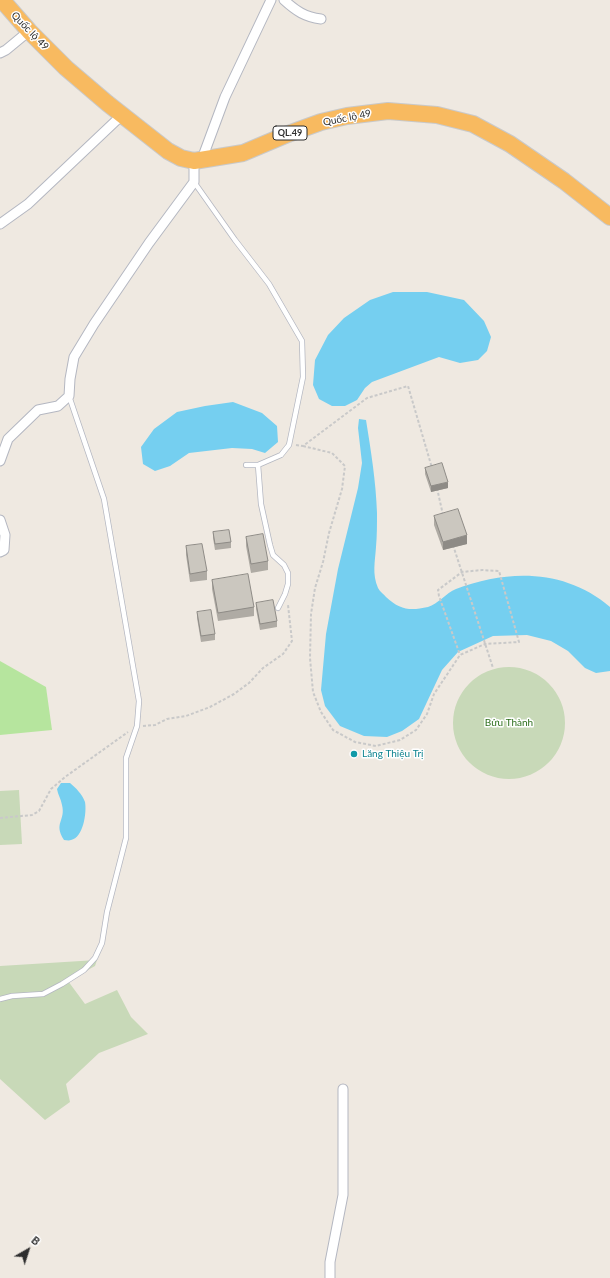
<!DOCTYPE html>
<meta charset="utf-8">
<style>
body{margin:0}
#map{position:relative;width:610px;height:1278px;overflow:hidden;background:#efe9e1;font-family:Lato,sans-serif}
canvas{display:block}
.north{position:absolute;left:8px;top:1230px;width:40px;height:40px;-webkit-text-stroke:3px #fff;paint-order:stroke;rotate:39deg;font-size:11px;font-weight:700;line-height:16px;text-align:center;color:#2e2e2e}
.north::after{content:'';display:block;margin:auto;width:14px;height:18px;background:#2e2e2e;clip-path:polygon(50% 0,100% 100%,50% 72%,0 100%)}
</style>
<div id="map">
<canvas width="610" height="1278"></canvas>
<div class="north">B</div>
</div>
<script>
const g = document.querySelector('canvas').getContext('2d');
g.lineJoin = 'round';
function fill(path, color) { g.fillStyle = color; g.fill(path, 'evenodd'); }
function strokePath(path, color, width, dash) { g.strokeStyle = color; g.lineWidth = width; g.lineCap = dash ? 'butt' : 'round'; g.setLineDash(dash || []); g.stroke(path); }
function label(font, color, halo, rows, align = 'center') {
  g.font = font + ' Lato,sans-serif'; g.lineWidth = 3; g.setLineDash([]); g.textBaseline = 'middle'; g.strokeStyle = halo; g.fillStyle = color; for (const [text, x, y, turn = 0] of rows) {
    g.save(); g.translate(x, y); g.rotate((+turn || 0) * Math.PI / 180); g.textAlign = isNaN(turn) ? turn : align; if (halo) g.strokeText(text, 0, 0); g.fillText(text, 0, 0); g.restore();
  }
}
fill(new Path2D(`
 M0,661L46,687L52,730L0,735Z`), '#b6e59e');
fill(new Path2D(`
 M453 723a56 56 0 1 1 112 0a56 56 0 1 1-112 0Z
 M19,790L22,844L0,845V791Z
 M97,960L95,966L68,981L85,1004L117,990L131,1017L148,1034L99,1053L66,1084L70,1102L45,1120L0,1079V966Z`), '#c8d9b8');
fill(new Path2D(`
 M393,292H427L464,300L484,321L491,337L487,351L478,360L460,363L439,357L372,382L365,388L357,400L345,406H332L319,399L313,385L315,360L328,335L344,318L370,300Z
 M233,402L262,413L277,426L278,442L265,453L252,449L232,448L189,453L170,466L155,471L143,464L141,447L154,429L177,412L205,406Z
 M359,419L366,420C371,451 376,482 377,513C377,524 377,536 376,547C375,562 372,574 378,588C380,592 384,594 386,597C400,610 410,611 428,607C438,604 446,593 456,589C508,569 566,569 610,607V671L596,673L585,668L568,651L551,641L527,635L493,636L458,652L442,670L419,719L402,731L387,737L364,736L340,726L325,706L321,690L326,634L338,569L358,488L362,463L358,428Z
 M61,783H70C76,788 82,794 85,802C87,813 83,838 71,840C69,841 66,840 64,840C53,823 66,821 62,805C61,799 58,795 57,789Z`), '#75cff0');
const service = new Path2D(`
 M194,182L235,240L269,284L302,341L303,377L289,445L281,455L258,465H246
 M258,465L261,504L270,545L273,555L284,565L288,573V584L285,594L278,608
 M0,999L12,996L43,994L62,984L84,970L95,958L102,943L107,912L126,838V758L137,726L139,701L104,499L69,396`);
const minor = new Path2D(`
 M284,0C296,11 305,17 321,19
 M0,53L6,50L29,31
 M202,159L225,97L271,0
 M0,224L28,204L122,115
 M0,461L8,439L38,410L58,406L69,396L70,379L74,357L94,324L149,243L194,182V161
 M0,520L5,535L4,550L0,552
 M330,1278V1262L343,1195V1089`);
const trunk = new Path2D(`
 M2,0L29,31L66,68L107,103L168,151L181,158L194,161L243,153L288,134L321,122L347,116L388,111L437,115L473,124L510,144L564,181L610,217`);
strokePath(service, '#b4b7c1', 6);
strokePath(minor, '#b4b7c1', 11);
strokePath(trunk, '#c9c9c9', 18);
strokePath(new Path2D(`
 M296,445L303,446L367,398L408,386L432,468
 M303,446L332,453L345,466L342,489L329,533L323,562L315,588L311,614L310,658L313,692L321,712L333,730L355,742L376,746L400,740L416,730L427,714L434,694L460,655L485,644L519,642L499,571L482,570L462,572L438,590L439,596L460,655
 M437,488L443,515
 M453,545L493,668
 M143,726L155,725L167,719L186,716L210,707L234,694L249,683L263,668L283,654L292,641L288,605
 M0,818L32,815L39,811L51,789L65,777L128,732`), '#c9c9c9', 2, [3, 2]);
strokePath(service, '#fff', 4.5);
strokePath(minor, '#fff', 9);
strokePath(trunk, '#f8ba60', 16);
fill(new Path2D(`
 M425,468L448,488L431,492L425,474Z
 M434,516L467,544L443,550L434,525Z
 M213,532L231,542V548L215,550L213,538Z
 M246,537L268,561V570L251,573L246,546Z
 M186,546L207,571V580L190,582L186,555Z
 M212,580L254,607V616L218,621L212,589Z
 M256,603L277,621V627L260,630L256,609Z
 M197,612L215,634V640L201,642L197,618Z`), '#afaba4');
fill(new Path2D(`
 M448,482V488L431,492V486Z
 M467,535V544L443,550V542Z`), '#8e8b86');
const building = new Path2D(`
 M442,463L448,482L431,486L425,468Z
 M458,509L467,535L443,542L434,516Z
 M229,530L231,542L215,544L213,532Z
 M263,534L268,561L251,564L246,537Z
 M202,544L207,571L190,574L186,546Z
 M248,574L254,607L218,613L212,580Z
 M273,600L277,621L260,624L256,603Z
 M211,610L215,634L201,636L197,612Z`);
fill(building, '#cbc7bf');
strokePath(building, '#8e8b86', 1);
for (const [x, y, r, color] of [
 [354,754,4,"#0f9aa8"]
]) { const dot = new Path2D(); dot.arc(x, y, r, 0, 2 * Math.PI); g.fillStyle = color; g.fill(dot); strokePath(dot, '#fff', 1.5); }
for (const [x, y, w] of [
 [290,133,34]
]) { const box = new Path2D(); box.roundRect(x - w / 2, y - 7, w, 14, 3); g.fillStyle = '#fff'; g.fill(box); strokePath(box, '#2e2e2e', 1); }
label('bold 9px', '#2e2e2e', null, [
 ["QL.49",290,133]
]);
label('10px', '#2e2e2e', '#fff', [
 ["Quốc lộ 49",30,31,46],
 ["Quốc lộ 49",347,118,-11]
]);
label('10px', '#2c6e1b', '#fff', [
 ["Bửu Thành",509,723]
]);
label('10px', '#0d838f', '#fff', [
 ["Lăng Thiệu Trị",362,754]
], 'left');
</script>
